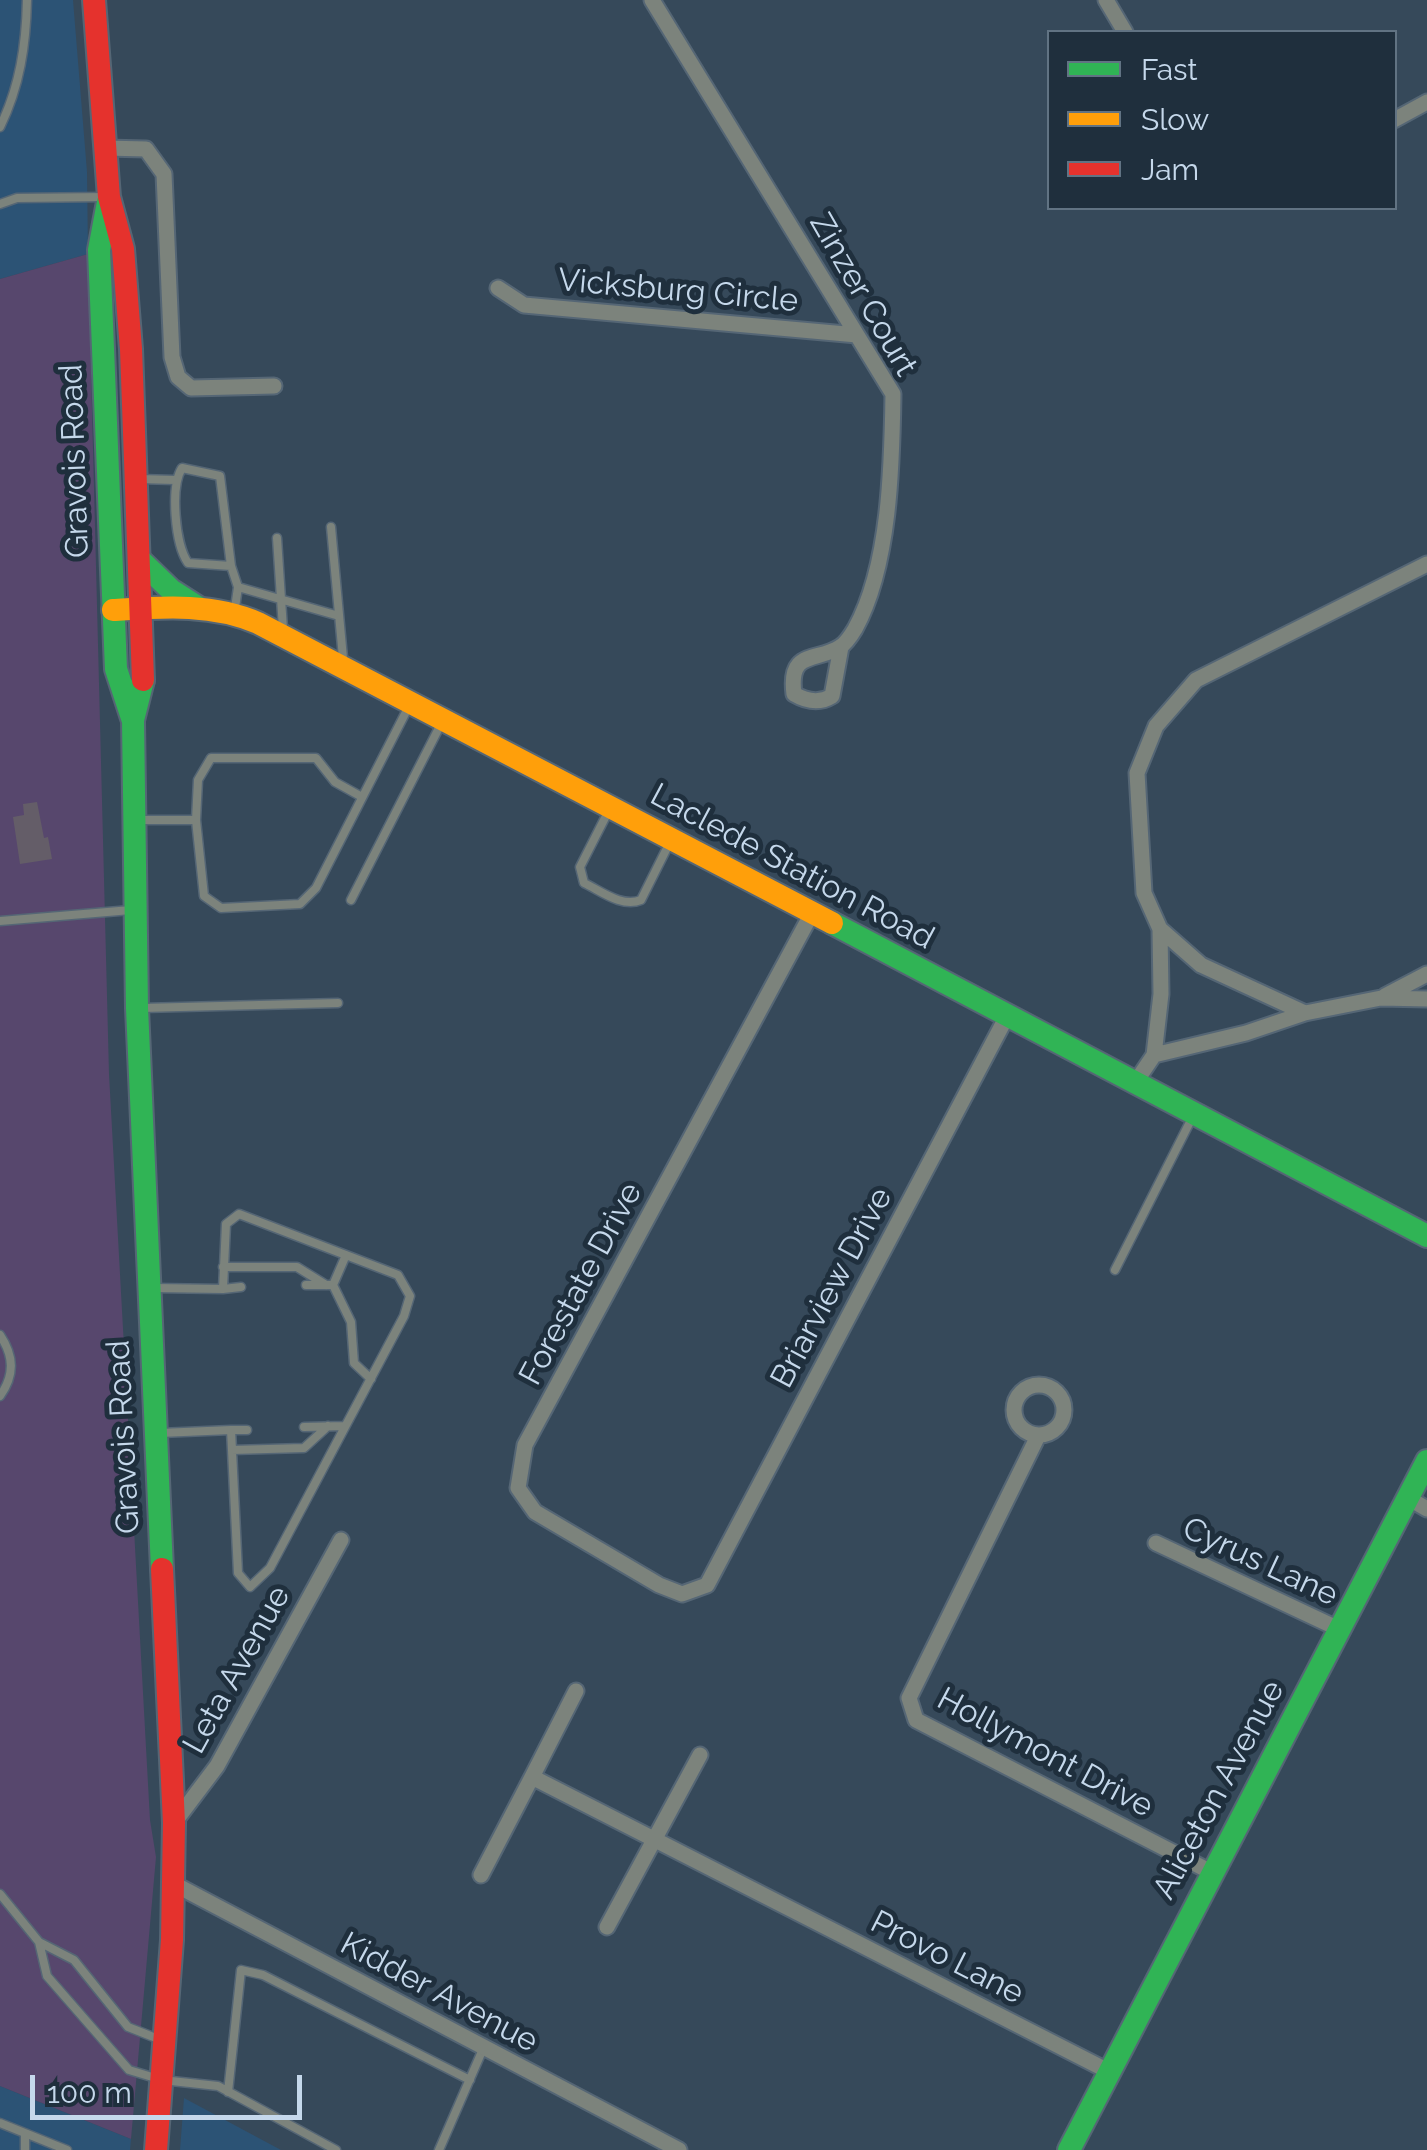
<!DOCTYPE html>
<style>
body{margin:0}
#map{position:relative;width:1427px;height:2150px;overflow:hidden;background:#36495a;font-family:Raleway,sans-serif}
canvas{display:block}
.legend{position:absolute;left:1047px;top:30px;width:350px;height:180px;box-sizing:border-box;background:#1f2f3d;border:2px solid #617383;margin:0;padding:12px 18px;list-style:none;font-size:30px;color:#c5d8eb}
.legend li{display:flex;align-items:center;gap:20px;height:50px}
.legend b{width:50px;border:2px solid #617383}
.scale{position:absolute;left:30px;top:2075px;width:272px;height:45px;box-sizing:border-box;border:5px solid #c5d8eb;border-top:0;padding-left:12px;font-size:30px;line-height:35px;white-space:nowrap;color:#c5d8eb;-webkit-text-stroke:8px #1f2f3d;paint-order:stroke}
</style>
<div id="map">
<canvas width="1427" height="2150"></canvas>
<ul class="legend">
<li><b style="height:12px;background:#30b455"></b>Fast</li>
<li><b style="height:12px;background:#ff9f0a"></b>Slow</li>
<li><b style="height:12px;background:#e5322d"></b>Jam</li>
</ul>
<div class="scale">100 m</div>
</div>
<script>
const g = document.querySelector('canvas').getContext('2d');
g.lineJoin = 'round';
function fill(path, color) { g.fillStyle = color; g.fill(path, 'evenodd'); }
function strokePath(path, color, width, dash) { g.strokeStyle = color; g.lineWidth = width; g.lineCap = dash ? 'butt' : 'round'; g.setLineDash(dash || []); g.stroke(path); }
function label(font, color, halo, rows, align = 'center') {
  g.font = font + ' Raleway,sans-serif'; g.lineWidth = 10; g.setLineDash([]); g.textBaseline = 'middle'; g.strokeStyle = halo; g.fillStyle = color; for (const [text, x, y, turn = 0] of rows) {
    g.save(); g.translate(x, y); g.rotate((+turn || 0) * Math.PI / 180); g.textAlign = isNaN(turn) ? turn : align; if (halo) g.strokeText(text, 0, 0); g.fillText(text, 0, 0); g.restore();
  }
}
fill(new Path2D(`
 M0,0H73L87,172L88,254L0,279Z
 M0,2086L131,2139L130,2150H0Z
 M184,2098L281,2150H180Z`), '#2c5375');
fill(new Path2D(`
 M88,254L109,1074L150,1820L156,1857L131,2139L0,2086V279Z`), '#57476d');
fill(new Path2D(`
 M37,802L44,838L48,837L52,859L20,864L13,817L24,815L23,804Z`), '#645d68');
const lane = new Path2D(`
 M0,127C20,86 26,45 27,0
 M0,204L17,198L105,197
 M139,479L175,480
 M331,527L343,658
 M277,538L283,629
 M231,566L188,563C175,544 170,487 182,468L220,476L231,566L238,587L235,608
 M238,587L339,616
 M362,797L335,782L316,758H211L198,780L196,820L204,896L221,908L300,904L316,888L409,706
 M609,810L580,867L584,883C601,891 622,908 641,900L669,844
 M139,820H196
 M351,900L441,724
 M0,921L131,910
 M142,1008L338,1003
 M223,1267H297L326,1285
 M1115,1270L1192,1118
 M306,1285H333L346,1255
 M333,1285L351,1322L354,1363L371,1379
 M154,1288L223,1289L226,1224L239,1214L398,1275L410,1296L404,1316L270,1568L250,1587L238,1573L231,1430L160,1433
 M223,1289L241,1287
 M0,1335C14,1356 15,1375 0,1396
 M304,1427L345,1426
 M231,1430H247
 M232,1450L304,1448L328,1426
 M0,1894L39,1942
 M161,2040L128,2027L74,1960L39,1942L47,1976L129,2070L162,2080L218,2086L336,2150
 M228,2092L241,1970L263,1975L470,2080
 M0,2123L67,2150
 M25,2150V2135
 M439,2150L483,2049`);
const street = new Path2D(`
 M652,0L893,394C892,464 890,566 855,629C852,634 845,644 840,647C817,662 788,649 794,694C806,701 819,704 832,696L841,647
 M1106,0L1125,32
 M1394,120L1427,102
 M105,148L146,149L164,174L172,357L178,377L191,388L274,386
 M498,288L524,305L857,335
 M812,913L525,1445L518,1488L535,1512L659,1585L682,1594L707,1585L1007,1016
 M1160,929L1201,965L1305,1013
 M1385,996L1427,974
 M1154,1055L1246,1033L1305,1013L1381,998L1427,999
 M1135,1083L1154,1055L1161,994L1160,929L1144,893L1137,773L1156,726L1196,680L1427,564
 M1014 1410a25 25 0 1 1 50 0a25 25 0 1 1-50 0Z
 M1038,1436L909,1698L916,1720L1211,1872
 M1408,1498L1427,1509
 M1156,1543L1341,1630
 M576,1691L532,1777L1110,2072
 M174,1823L217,1766L341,1540
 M481,1875L532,1777
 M174,1884L679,2150
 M607,1927L700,1755`);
const fast = new Path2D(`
 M108,202L99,250L116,669L132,718
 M141,561L171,590L199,608
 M143,680L133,720L137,1008L162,1569
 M832,923L1427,1236
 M1069,2150L1427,1461`);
const slow = new Path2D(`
 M113,610C162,607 212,603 258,623L832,923`);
const jam = new Path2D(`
 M94,0L109,197L123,249L131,349L143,680
 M156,2150L172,1940L174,1823L162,1569`);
strokePath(lane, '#556675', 11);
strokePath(street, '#556675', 19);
strokePath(fast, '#556675', 26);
strokePath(slow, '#556675', 26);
strokePath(jam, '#556675', 26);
strokePath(lane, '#7c837c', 8);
strokePath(street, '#7c837c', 15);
strokePath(fast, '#30b455', 22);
strokePath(slow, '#ff9f0a', 22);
strokePath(jam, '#e5322d', 22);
label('32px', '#c5d8eb', '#1f2f3d', [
 ["Vicksburg Circle",678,291,5],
 ["Zinzer Court",863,295,60],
 ["Gravois Road",75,461,-92],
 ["Laclede Station Road",792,867,28],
 ["Forestate Drive",581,1284,-62],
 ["Briarview Drive",832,1288,-62],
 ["Gravois Road",124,1437,-93],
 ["Cyrus Lane",1260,1562,25],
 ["Leta Avenue",237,1670,-61],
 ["Hollymont Drive",1045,1753,28],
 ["Aliceton Avenue",1219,1790,-62],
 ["Provo Lane",947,1958,27],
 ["Kidder Avenue",439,1993,28]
]);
</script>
